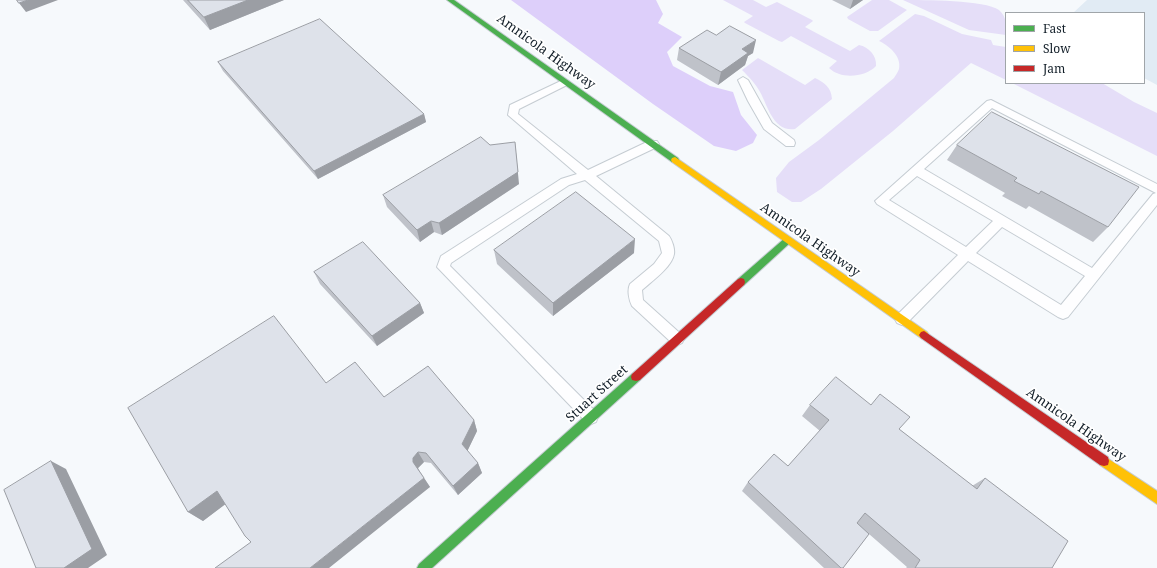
<!DOCTYPE html>
<style>
body{margin:0}
#map{position:relative;width:1157px;height:568px;overflow:hidden;background:#f6f9fc;font-family:"Noto Serif",serif}
canvas{display:block}
.legend{position:absolute;left:1005px;top:12px;width:140px;height:72px;box-sizing:border-box;background:#fff;border:1px solid #a0a5a9;margin:0;padding:5px 7px;list-style:none;font-size:12px;color:#121e28}
.legend li{display:flex;align-items:center;gap:8px;height:20px}
.legend b{width:20px;border:1px solid #a0a5a9}
</style>
<div id="map">
<canvas width="1157" height="568"></canvas>
<ul class="legend">
<li><b style="height:5px;background:#4caf50"></b>Fast</li>
<li><b style="height:5px;background:#ffc107"></b>Slow</li>
<li><b style="height:5px;background:#c62828"></b>Jam</li>
</ul>
</div>
<script>
const g = document.querySelector('canvas').getContext('2d');
g.lineJoin = 'round';
function fill(path, color) { g.fillStyle = color; g.fill(path, 'evenodd'); }
function strokePath(path, color, width, dash) { g.strokeStyle = color; g.lineWidth = width; g.lineCap = dash ? 'butt' : 'round'; g.setLineDash(dash || []); g.stroke(path); }
function label(font, color, halo, rows, align = 'center') {
  g.font = font + ' "Noto Serif",serif'; g.lineWidth = 3.5; g.setLineDash([]); g.textBaseline = 'middle'; g.strokeStyle = halo; g.fillStyle = color; for (const [text, x, y, turn = 0] of rows) {
    g.save(); g.translate(x, y); g.rotate((+turn || 0) * Math.PI / 180); g.textAlign = isNaN(turn) ? turn : align; if (halo) g.strokeText(text, 0, 0); g.fillText(text, 0, 0); g.restore();
  }
}
fill(new Path2D(`
 M1087,0H1157V85L1144,78V13H1073Z`), '#e1ebf4');
fill(new Path2D(`
 M723,0H753L766,7L777,2L812,20L813,21L805,27L850,51L859,45C869,47 877,56 876,66C866,77 841,80 829,68L837,61L791,36L782,42L779,41L745,23L744,22L753,16Z
 M872,0H889L907,10L878,31H870L848,19L847,17Z
 M903,0C924,0 985,0 999,10C1007,17 1006,25 1006,35L969,30Z
 M915,14L924,16L962,34L991,40L993,45L1006,47V80L971,63L893,131L821,189L801,202H792L777,192L776,178L789,162L819,140L894,78C895,76 898,72 899,69C902,56 888,45 879,41Z
 M758,58L805,85L815,78C825,83 831,87 832,99L795,129C773,132 768,106 760,92C755,83 749,77 742,70Z
 M1012,83H1102L1134,102L1157,113V156Z`), '#e5def8');
fill(new Path2D(`
 M511,0H656L663,14L658,23L682,37L667,52L673,66L710,86L733,92L741,115L757,135L753,143L736,151L714,146L653,104Z`), '#ddcffa');
const lane = new Path2D(`
 M743,77L748,80L772,123L794,140L795,143L794,146H786L764,129L748,101L738,80Z
 M565,79L570,82L569,84L519,109L518,114L588,170L649,141H657L659,144L657,147L596,176L669,236C672,240 675,249 674,254C672,267 651,282 642,290L643,300L682,335L684,339L682,343L677,345L672,343L632,306C629,300 627,290 630,284L654,264L662,253L659,241L585,180L569,185L451,263L450,266L596,412L598,417L596,422L591,424L586,422L437,267L441,256L561,179L577,174L508,115L510,105Z
 M991,100L1157,184V205L1068,317L1063,319L1058,317L968,261L907,323L902,325L897,323L895,319L897,315L958,255L877,204L875,201L987,101ZM992,108L1156,193L1153,194L1092,268L924,169ZM917,176L993,221L966,247L889,200ZM1002,227L1085,276L1061,305L976,253Z`);
const fast = new Path2D(`
 M447,0H454L678,158L679,160L678,162H672Z
 M788,237L791,238L792,240L791,242L744,285H738L737,282L738,279L785,238Z
 M636,373L640,374L641,377L640,380L432,568H417L419,564L632,374Z`);
const slow = new Path2D(`
 M675,157L927,332L929,335L927,338L924,339L921,338L672,162L671,160L672,158Z
 M1104,456L1157,491V504L1100,465L1099,461L1100,457Z`);
const jam = new Path2D(`
 M741,278L744,279L745,282L744,285L640,380L636,381L632,380L631,377L632,374L738,279Z
 M924,331L1108,457L1109,461L1108,465L1104,466L1100,465L921,338L919,335L921,332Z`);
strokePath(lane, '#c5ccd2', 2);
strokePath(fast, '#c5ccd2', 2);
strokePath(slow, '#c5ccd2', 2);
strokePath(jam, '#c5ccd2', 2);
fill(lane, '#fefeff');
fill(fast, '#4caf50');
fill(slow, '#ffc107');
fill(jam, '#c62828');
fill(new Path2D(`
 M183,0H284L210,30Z
 M832,0H863L850,9Z
 M679,48L753,53L748,56L745,65L718,85L677,60Z
 M218,62L424,114L426,122L318,179L223,71Z
 M957,145L1108,227L1093,242L1029,206L1026,209L1002,196L1005,193L947,160Z
 M519,184L442,235L434,232L420,242L387,207L383,195Z
 M494,250L634,253L553,316L497,264Z
 M314,272L420,303L424,313L377,346L320,284Z
 M326,383L384,397L474,420L477,431L467,451L478,463L482,473L458,495L431,463L424,462L418,468L419,470L430,487L251,542L225,504L203,521L188,512Z
 M810,405L899,429L972,486L985,478L1052,568H906L907,567L869,534L843,568H824L742,491L748,482L788,466L820,431L802,416Z`), '#bfc2c9');
fill(new Path2D(`
 M28,0H58L26,12L19,3Z
 M248,0H284L210,30L204,17Z
 M853,0H863L850,9Z
 M756,40L753,53L748,56L745,65L718,85L721,72L742,49Z
 M424,114L426,122L318,179L314,171Z
 M515,142L519,184L442,235L439,223Z
 M431,221L434,232L420,242L417,230Z
 M635,239L634,253L553,316V303Z
 M420,303L424,313L377,346L372,336Z
 M474,420L477,431L466,454L462,444Z
 M418,452L424,462L418,468L419,472L413,462V458Z
 M51,461L66,469L107,555L88,568H64Z
 M478,463L482,473L458,495L453,486Z
 M424,478L430,487L329,568H310Z
 M217,491L231,500L203,521L188,512Z`), '#9b9ea4');
const building = new Path2D(`
 M17,0H28L19,3Z
 M188,0H248L204,17Z
 M320,19L424,114L314,171L218,62Z
 M730,26L756,40L742,49L748,53L721,72L679,48L707,30L716,35Z
 M992,112L1139,187L1108,227L1041,191L1039,194L1014,181L1017,178L957,145Z
 M481,137L490,145L515,142L518,172L439,223L431,221L417,230L383,195Z
 M576,192L635,239L553,303L494,250Z
 M363,242L420,303L372,336L314,272Z
 M274,316L326,383L355,362L384,397L428,366L474,420L462,444L478,463L453,486L426,453L418,452L413,458V462L424,478L310,568H215L251,542L245,536L217,491L188,512L128,408Z
 M836,377L871,405L880,394L910,417L899,429L977,489L985,478L1068,541L1052,568H915L920,560L865,513L857,523L869,534L843,568H841L748,482L774,454L788,466L829,420L810,405Z
 M51,461L92,549L64,568H36L4,490Z`);
fill(building, '#dee2ea');
strokePath(building, '#9b9ea4', 1);
label('13px', '#121e28', '#fff', [
 ["Amnicola Highway",546,52,36],
 ["Amnicola Highway",810,240,35],
 ["Stuart Street",597,394,-42],
 ["Amnicola Highway",1076,425,35]
]);
</script>
